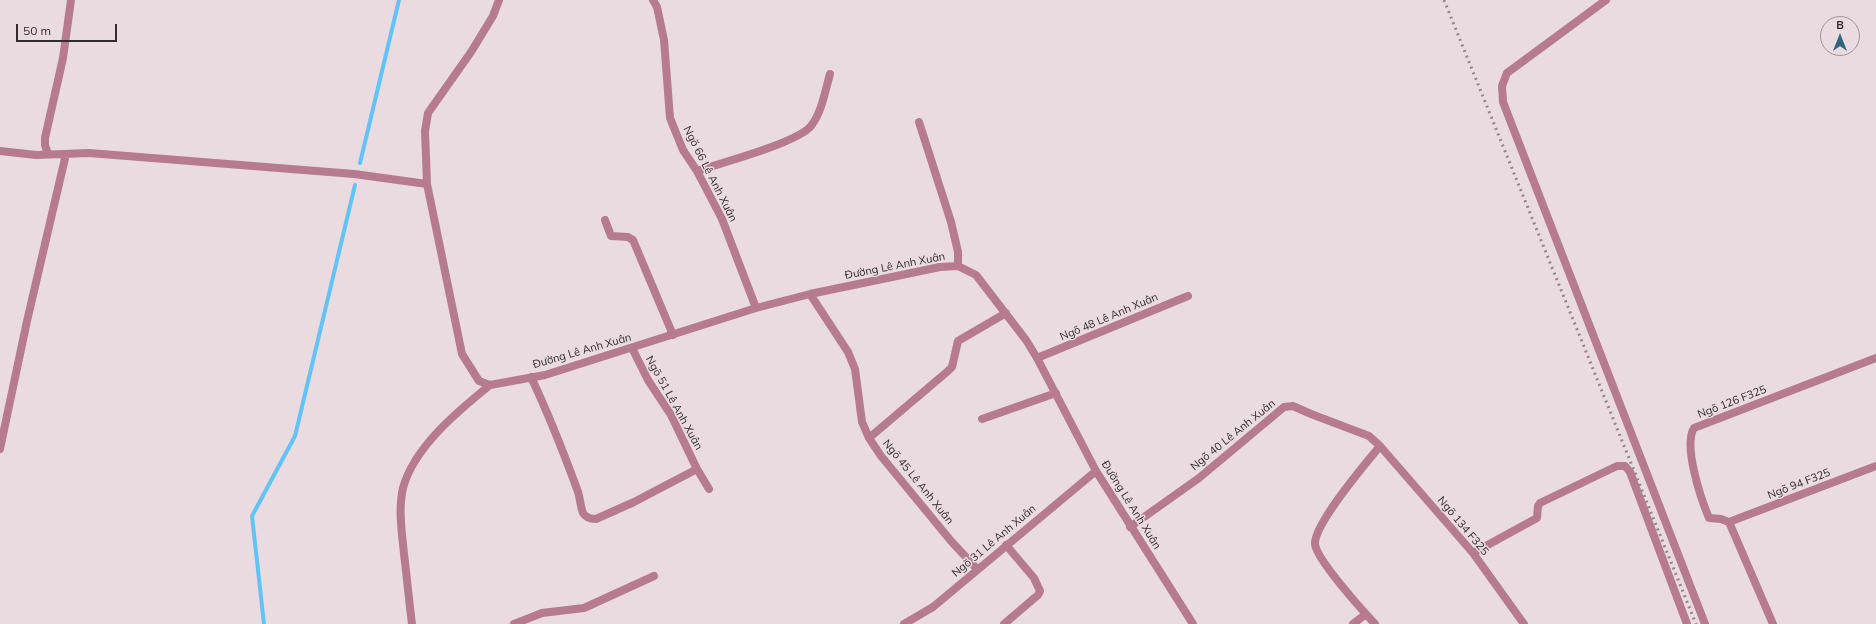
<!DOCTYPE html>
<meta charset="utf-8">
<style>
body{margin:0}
#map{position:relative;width:1876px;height:624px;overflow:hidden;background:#e9dbdf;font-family:Mulish,sans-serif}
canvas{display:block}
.north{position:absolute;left:1820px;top:16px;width:40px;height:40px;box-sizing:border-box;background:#e9dbdf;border:1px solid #9f9598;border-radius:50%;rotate:0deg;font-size:11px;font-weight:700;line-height:16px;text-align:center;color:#312c2e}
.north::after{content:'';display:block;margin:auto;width:14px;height:18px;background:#306581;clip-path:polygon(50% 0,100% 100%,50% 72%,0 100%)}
.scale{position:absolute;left:16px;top:24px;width:101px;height:18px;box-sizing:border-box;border:2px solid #312c2e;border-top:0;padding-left:5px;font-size:12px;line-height:14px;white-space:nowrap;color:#312c2e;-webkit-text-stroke:3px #e9dbdf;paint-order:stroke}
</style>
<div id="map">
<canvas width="1876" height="624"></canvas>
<div class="north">B</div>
<div class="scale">50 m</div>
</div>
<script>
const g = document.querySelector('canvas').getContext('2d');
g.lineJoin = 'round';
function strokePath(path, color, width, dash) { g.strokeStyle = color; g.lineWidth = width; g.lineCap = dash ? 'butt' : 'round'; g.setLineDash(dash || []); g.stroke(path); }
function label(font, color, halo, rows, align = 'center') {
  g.font = font + ' Mulish,sans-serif'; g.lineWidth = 3; g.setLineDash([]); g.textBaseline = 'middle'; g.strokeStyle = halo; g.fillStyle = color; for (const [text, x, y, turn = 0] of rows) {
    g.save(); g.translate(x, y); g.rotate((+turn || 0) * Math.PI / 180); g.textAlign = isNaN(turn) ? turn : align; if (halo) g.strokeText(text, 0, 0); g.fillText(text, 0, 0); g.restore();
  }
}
strokePath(new Path2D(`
 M360,163L399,0
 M264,624L252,516L295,436L355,185`), '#63c3f6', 4);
strokePath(new Path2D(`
 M499,0L493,16L471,52L428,113L425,131L427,184L462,354L479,381L490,385L545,375L756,308L810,294L940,267L958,266L976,275L1026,340L1037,358L1096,471L1193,624
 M653,0L657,7L664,40L670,118L683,150L697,171L722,219L756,308
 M1606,0L1507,73L1502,86L1503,102L1705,624
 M919,122L951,222L958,252V266
 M0,151L36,155L89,153L354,174L427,184
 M48,154L45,145V138L63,58L71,0
 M697,171C721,163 797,143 811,126C822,112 825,91 830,74
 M605,220L611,236L628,237L633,240L673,335
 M810,294L848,352L855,369L862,422L869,438L881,456L951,541L977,569
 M632,348L648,380L671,415L697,469L709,489
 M1037,358L1188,296
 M531,377C548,413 563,451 577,489C580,496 580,505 583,513C586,518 590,519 596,519L634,502L697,469
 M982,419L1056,393
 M869,438L948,371L952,367L958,341L1006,313
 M0,449L27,321L66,154
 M1729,522L1876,466
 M1130,527L1199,478L1284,407L1293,406L1311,414L1369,436L1380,446L1473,553L1524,624
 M1473,553L1537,518L1538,506L1540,503L1617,466H1625L1630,472L1687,624
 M412,624C409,601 407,578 404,554C402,533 398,509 403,488C414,447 458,411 490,385
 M514,624L542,613L584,608L654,576
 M904,624L933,607L1096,471
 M1004,624L1038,595L1040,591L1034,578L1006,545
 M1353,624L1366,614
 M1375,624C1363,611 1316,559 1315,544C1314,524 1366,463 1380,446
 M1773,624L1729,522L1721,519L1709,518C1701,499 1683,446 1694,428L1876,358`), '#b77b90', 8);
strokePath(new Path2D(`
 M1444,0L1696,624`), '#92888b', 3, [2, 4]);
label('11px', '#312c2e', '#e9dbdf', [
 ["Ngõ 66 Lê Anh Xuân",710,174,63],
 ["Đường Lê Anh Xuân",895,266,-11],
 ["Ngõ 48 Lê Anh Xuân",1109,317,-23],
 ["Đường Lê Anh Xuân",582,351,-16],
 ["Ngõ 126 F325",1732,402,-21],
 ["Ngõ 51 Lê Anh Xuân",674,403,61],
 ["Ngõ 40 Lê Anh Xuân",1233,435,-39],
 ["Ngõ 45 Lê Anh Xuân",918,482,51],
 ["Ngõ 94 F325",1799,484,-21],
 ["Đường Lê Anh Xuân",1131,505,58],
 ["Ngõ 134 F325",1463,526,50],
 ["Ngõ 31 Lê Anh Xuân",994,541,-40]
]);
</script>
